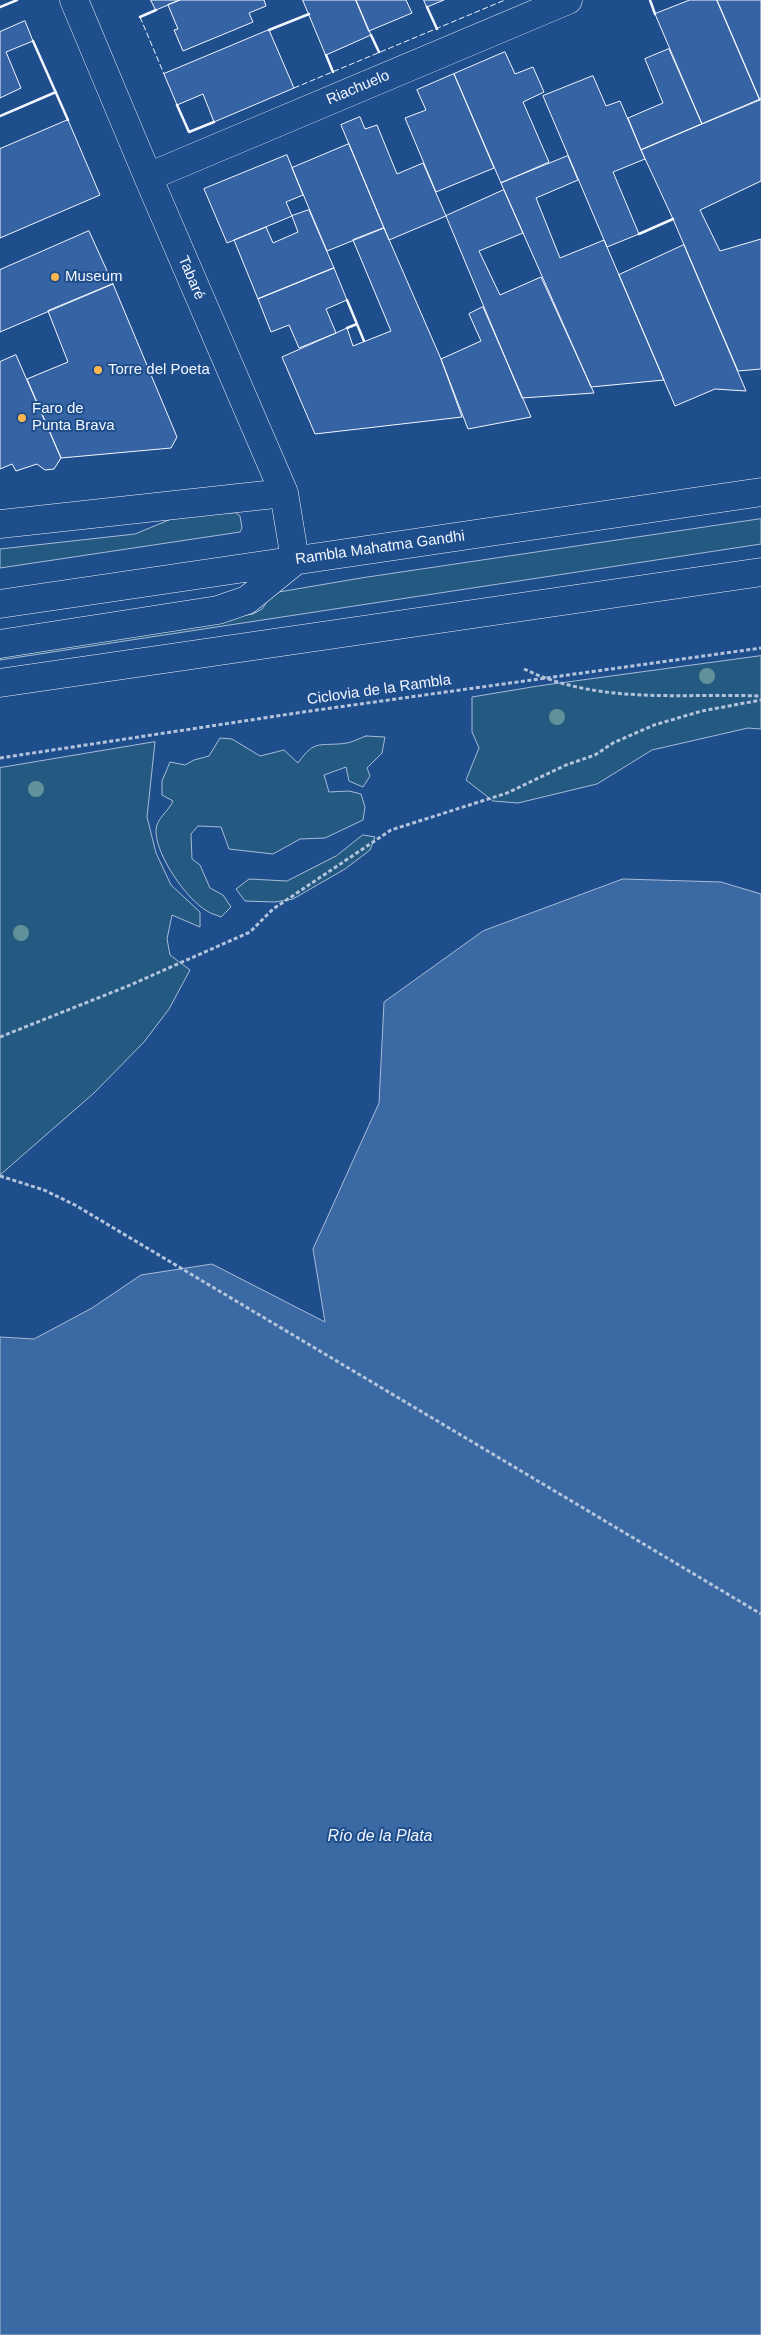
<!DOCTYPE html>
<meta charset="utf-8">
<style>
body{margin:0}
canvas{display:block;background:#1f4e8c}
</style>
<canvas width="761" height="2335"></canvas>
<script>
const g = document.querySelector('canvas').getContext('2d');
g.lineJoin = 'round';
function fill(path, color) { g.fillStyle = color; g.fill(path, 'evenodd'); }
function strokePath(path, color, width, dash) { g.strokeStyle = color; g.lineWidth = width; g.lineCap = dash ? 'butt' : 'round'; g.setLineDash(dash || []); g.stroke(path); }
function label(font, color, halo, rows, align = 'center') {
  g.font = font + ' Arial,sans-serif'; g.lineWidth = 4; g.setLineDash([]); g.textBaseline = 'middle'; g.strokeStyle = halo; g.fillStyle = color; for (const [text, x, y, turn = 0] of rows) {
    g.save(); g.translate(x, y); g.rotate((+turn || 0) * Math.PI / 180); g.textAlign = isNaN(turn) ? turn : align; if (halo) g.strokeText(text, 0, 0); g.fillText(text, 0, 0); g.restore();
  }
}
const green = new Path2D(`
 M236,513L240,516L242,528L240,532L0,568V549L135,534L181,515Z
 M761,519V544L0,660V654L253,614L262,609L273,593L361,578Z
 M761,656V729L748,728L652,750L597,784L518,803L493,801L466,780L479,748L472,732V697L538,686Z
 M366,736L385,737L382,753L367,768L370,776L363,787L349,781L346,767L324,775L329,792L349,791L361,794L365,807L363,820L325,838L300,839L273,854L229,849L221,827L198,826L191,834L192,859L200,865L210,888L223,895L231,907L221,917C217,915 211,914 207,911C186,899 155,854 156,830C156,819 169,811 173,801L162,795V781L170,762L185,765L194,760L209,756L220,738L232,739L260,756L284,750L298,763C315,738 321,747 347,743C353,742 360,738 366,736Z
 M155,742L147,817L156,853L171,885L200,912V927L172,915L167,939L170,955L190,970L169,1009L144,1042L94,1093L0,1175V768Z
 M363,835L375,837L370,850L345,869L293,899L275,902L245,901L236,889L249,879L287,881L336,856Z`);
fill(green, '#245a82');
strokePath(green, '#a8bbd7', 1);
const water = new Path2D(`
 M623,879L721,882L761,894V2335H0V1337L34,1339L92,1308L141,1275L212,1264L325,1322L313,1249L379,1103L384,1002L483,931Z`);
fill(water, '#3b69a3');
strokePath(water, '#a8bbd7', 1);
const building = new Path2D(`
 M151,0H180L156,10Z
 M180,0H264L266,6L249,13L253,22L183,51L174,30L178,29L168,5Z
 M303,0H356L371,35L326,55Z
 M356,0H406L412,13L369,31Z
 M424,0H444L427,7Z
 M690,0H717L760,100L702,124L655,14Z
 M717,0H761V99L760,100Z
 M25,21L33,41L6,52L21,88L0,98V32Z
 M269,30L294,88L214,122L203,94L177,105L164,74Z
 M669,49L702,124L641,150L628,118L663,103L645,59Z
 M505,52L515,74L533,67L544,92L523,102L549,162L501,183L454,74Z
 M454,74L494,168L436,192L405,118L426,110L417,90Z
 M593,76L606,106L620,101L645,159L613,172L639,234L607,247L543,96Z
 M761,99V181L700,210L720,251L761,239V369L738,371L673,219L641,150Z
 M360,117L365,129L377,125L397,174L423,163L446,216L389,240L341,125Z
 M68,120L100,195L0,238V149Z
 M349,144L384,228L327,251L292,168Z
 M287,155L303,195L286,202L292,216L227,243L204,189Z
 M568,156L578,180L536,198L560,258L604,240L664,380L591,387L504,190L501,183Z
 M504,190L523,233L479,251L500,295L541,277L594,393L522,398L446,216Z
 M309,210L334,268L258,299L234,240L266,227L273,243L298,232L292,216Z
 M384,228L441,359L462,417L315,434L282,357L347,328L353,346L391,331L353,240Z
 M89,231L113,284L0,332V270Z
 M684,245L746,391L715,389L675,406L619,275Z
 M334,268L347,300L326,309L336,333L299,348L289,325L271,332L258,299Z
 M113,284L177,437L171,448L61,458L27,379L68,362L48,311Z
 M483,307L531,417L468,429L441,359L481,341L469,314Z
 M16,355L61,458L54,469L45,470L37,464L16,471L12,464L0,469V362Z`);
fill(building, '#3563a3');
strokePath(building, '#f2f6ff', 1);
const street = new Path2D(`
 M74,0L148,177L284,493L295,560
 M148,177L568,0
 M0,524L284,493`);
const primary = new Path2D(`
 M0,604L761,492
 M0,644L218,610L247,600L295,561
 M0,683L761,572`);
strokePath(street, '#f2f6ff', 29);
strokePath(primary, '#f2f6ff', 29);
strokePath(new Path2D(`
 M524,669C599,705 680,693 761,696
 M0,758L310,711L761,648
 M0,1037L128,986L250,932L273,909L391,830L507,793L566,765L595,755L613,743L654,725L702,711L761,700
 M0,1176L44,1190L75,1205L761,1614`), '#b3c4dc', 3, [4, 2.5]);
strokePath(street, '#1f4e8c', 28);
strokePath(primary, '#1f4e8c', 28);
strokePath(new Path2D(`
 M140,17L164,74
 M294,88L505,0`), '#f2f6ff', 1, [6, 2.5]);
strokePath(new Path2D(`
 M650,0L655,14
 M0,7L17,0
 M427,7L437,29
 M140,17L156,10
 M269,30L309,14
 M371,35L379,52
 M33,41L68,120
 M326,55L333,72
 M177,105L189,132L214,122
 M0,116L56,92
 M639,234L673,219
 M347,300L364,341
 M347,328L357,324`), '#f2f6ff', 2.5);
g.fillStyle = '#61919a';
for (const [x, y] of [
 [707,676],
 [557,717],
 [36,789],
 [21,933]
]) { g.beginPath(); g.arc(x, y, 8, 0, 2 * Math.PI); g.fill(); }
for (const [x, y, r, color] of [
 [55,277,5,"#ffb74d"],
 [98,370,5,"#ffb74d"],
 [22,418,5,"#ffb74d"]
]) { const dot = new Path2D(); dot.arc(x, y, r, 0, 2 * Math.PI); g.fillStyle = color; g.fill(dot); strokePath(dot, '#1f4e8c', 2); }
label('15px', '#f2f6ff', '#1f4e8c', [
 ["Riachuelo",358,88,-23],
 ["Tabaré",191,278,67],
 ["Rambla Mahatma Gandhi",380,548,-8],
 ["Ciclovia de la Rambla",379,690,-8]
]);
label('15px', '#f2f6ff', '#1f4e8c', [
 ["Museum",65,277],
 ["Torre del Poeta",108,370],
 ["Faro de",32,409],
 ["Punta Brava",32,426]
], 'left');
label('italic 16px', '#f2f6ff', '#1f4e8c', [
 ["Río de la Plata",380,1837]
]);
</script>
